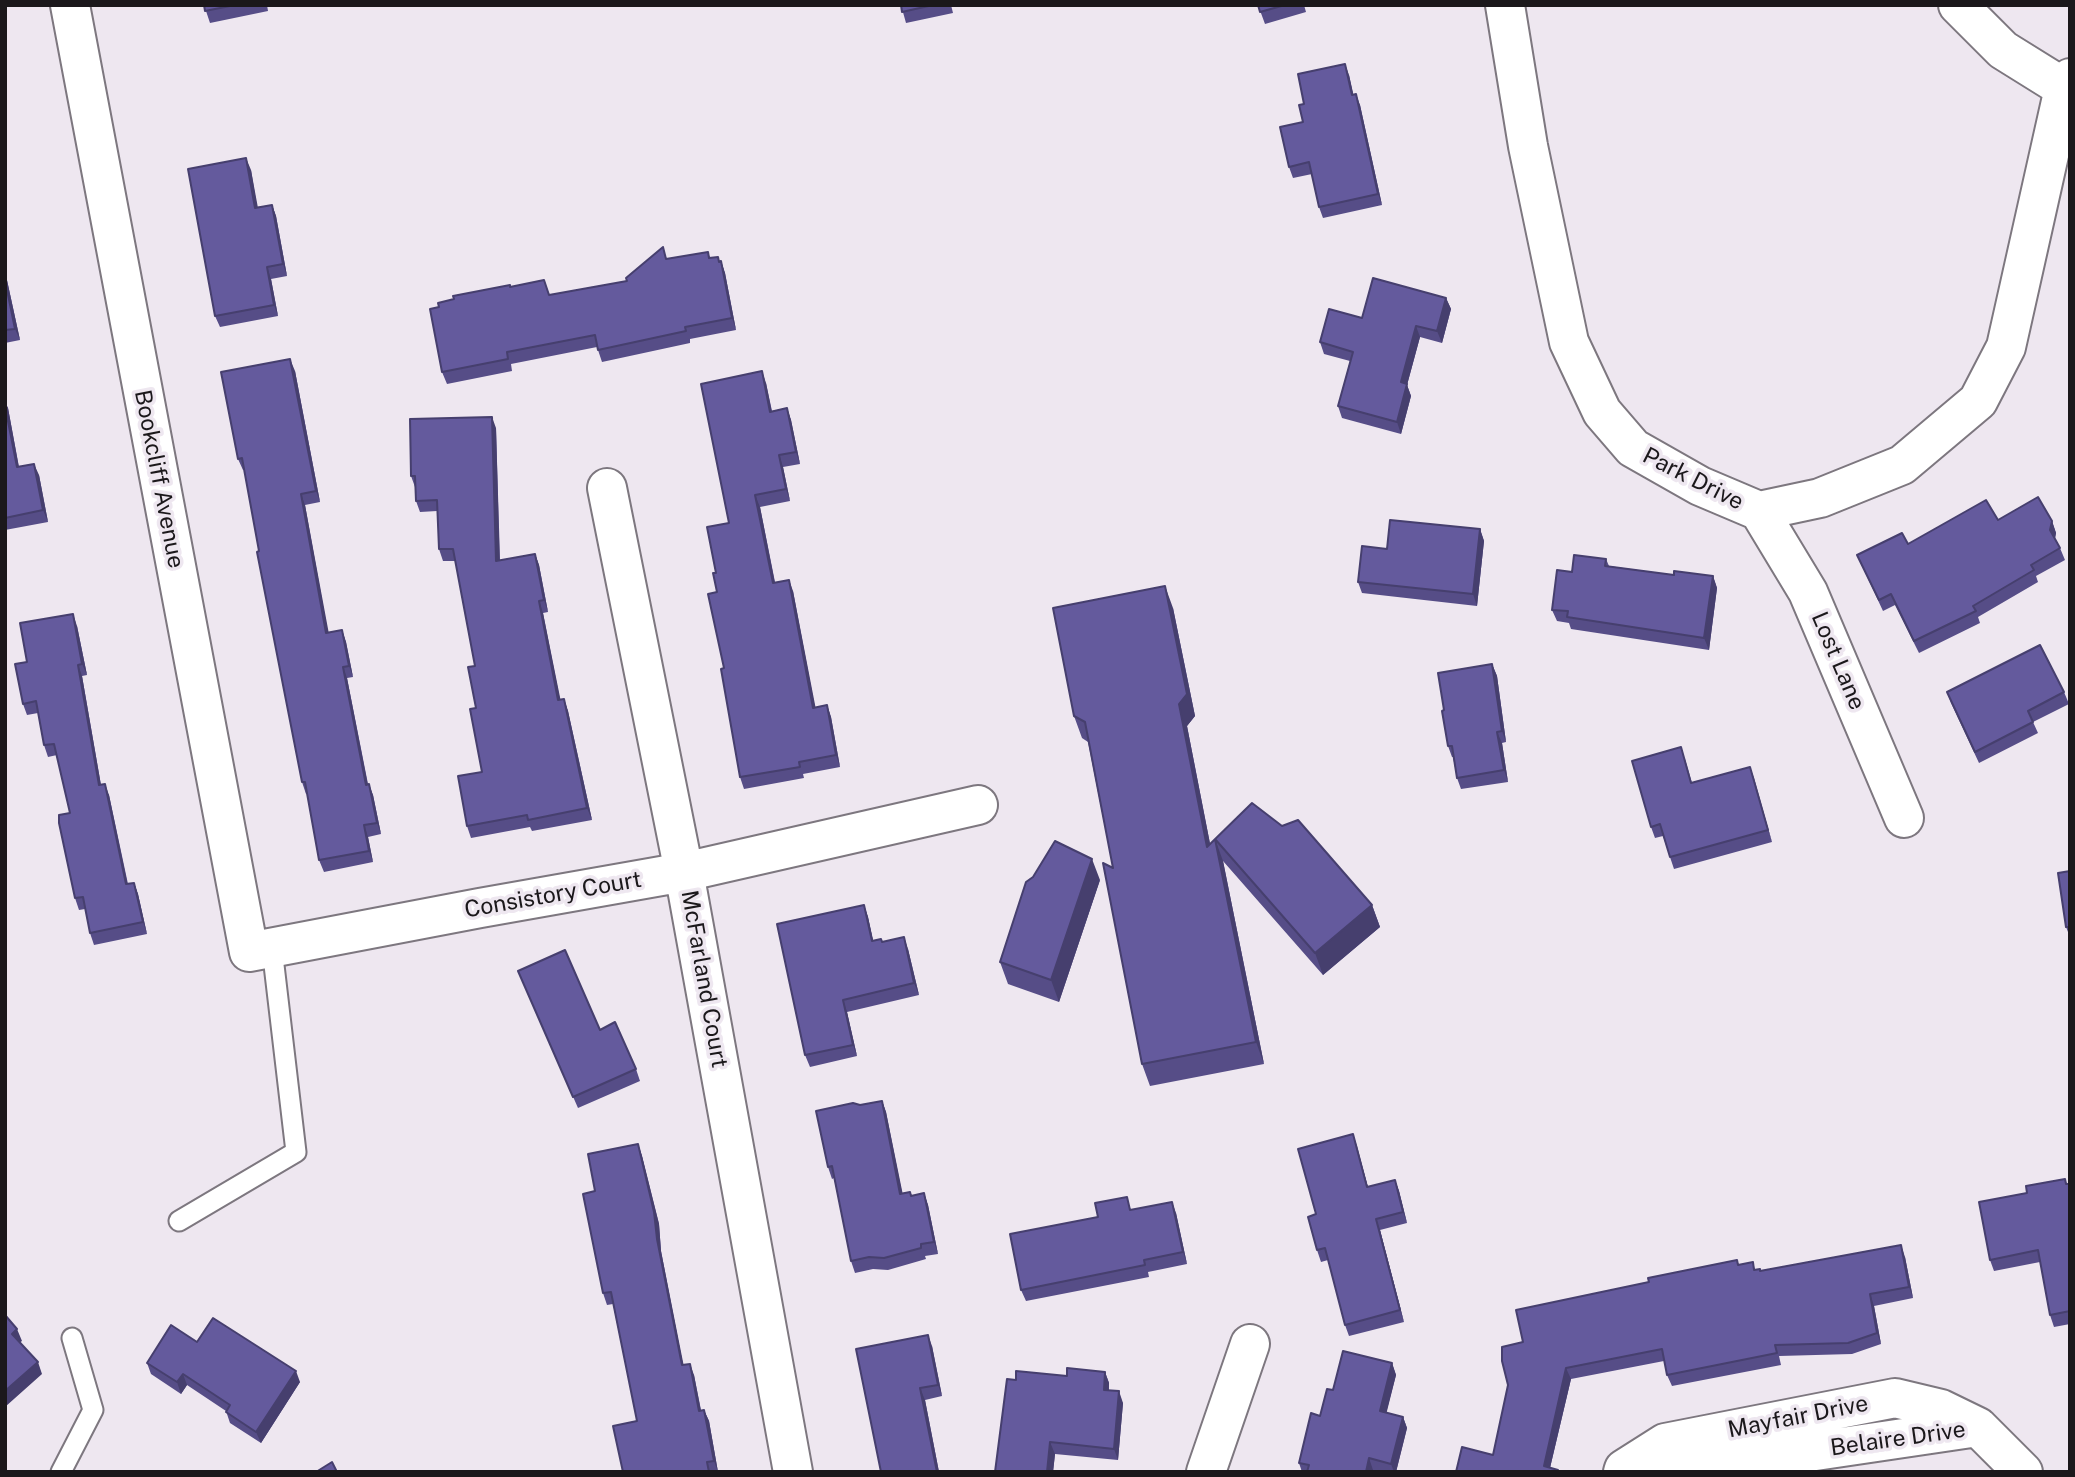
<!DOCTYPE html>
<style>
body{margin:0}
#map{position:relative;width:2075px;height:1477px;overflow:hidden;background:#eee7f0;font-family:"Public Sans",sans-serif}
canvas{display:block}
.frame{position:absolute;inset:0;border:7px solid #1b181b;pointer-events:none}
</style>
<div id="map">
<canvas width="2075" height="1477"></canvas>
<div class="frame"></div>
</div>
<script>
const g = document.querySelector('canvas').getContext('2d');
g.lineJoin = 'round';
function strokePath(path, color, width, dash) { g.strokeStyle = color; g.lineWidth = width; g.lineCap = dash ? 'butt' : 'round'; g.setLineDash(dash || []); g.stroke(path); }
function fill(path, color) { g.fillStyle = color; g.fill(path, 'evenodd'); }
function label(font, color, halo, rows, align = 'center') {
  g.font = font + ' "Public Sans",sans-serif'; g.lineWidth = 7; g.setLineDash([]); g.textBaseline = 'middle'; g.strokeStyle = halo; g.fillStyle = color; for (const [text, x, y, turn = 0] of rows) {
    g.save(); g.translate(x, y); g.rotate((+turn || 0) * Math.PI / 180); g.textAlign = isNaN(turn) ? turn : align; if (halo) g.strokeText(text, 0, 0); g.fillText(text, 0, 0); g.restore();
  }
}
const service = new Path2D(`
 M179,1221L296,1152L272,948
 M61,1472L93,1410L72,1338`);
const minor = new Path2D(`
 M70,5L249,952L480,908L684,872L978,805
 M1505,5L1528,146L1569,342L1602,412L1633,448L1700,486L1759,511L1820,498L1902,465L1978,401L2006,347L2064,88L2070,78
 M1958,5L2003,50L2064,88
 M607,488L684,872L793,1472
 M1759,511L1808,592L1904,818
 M1206,1472L1250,1344
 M1623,1472L1624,1469L1665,1443L1895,1398L1941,1409L1978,1427
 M1673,1472L1978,1427L2023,1472`);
strokePath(service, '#7d777f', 23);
strokePath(minor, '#7d777f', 42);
strokePath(service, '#fff', 19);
strokePath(minor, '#fff', 38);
fill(new Path2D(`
 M204,5H267L268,11L210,23Z
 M901,5H951L953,13L906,23Z
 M1258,5H1304L1306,12L1265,24Z
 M1349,75L1353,94L1360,105L1382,205L1323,218L1319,207L1312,174L1293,178L1289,167L1303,122L1304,104Z
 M251,170L257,207L272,205L276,216L287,276L271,279L278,316L220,327L215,316Z
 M708,252L710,258L721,261L725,273L736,330L690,339V343L602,362L597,347L511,364L512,371L447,384L442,372L439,307L510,287L549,295L627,281L668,259Z
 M5,271L20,340L5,343Z
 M1446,298L1451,309L1442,343L1420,337L1407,385L1411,396L1401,434L1342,418L1338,406L1350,361L1324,354L1320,342L1362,318Z
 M295,371L320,502L305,505L328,633L342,630L346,642L353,677L347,678L368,784L373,795L381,834L368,837L373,862L324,872L319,860L307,794H306L302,782L245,470H243L238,459Z
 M766,383L772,411L787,408L791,420L800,464L783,467L790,501L760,507L775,582L793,591L815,708L827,705L831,717L840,767L803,774L804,778L744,789L740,777L724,668L717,592L729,523Z
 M5,402L8,408L19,467L39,475L48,522L5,530Z
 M496,428L500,560L535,554L539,565L548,612L543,613L560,700L564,699L568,711L592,820L532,831L530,827L471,838L467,826L482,772L476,708L475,666L455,561H443L439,549L437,511L420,512L416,501L415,487L411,476Z
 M1998,520L2052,521L2056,533L2055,539L2060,548L2065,560L2036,576L2038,582L1978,617L1980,623L1919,653L1895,605L1883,611L1862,566L1857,555L1908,544Z
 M1480,529L1484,541L1477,606L1362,593L1358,582L1387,549Z
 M1606,559L1609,566L1674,575L1713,576L1717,588L1709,650L1571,629L1569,623L1557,621L1552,610L1572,572Z
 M1173,608L1195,716L1187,726L1210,844L1252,803L1372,905L1380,927L1323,975L1223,861L1264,1064L1150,1086L1142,1064L1113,868L1088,742L1082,738L1074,716Z
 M77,626L87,675L82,676L101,785L109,795L128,884L134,883L138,894L147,934L94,945L90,933L85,909L79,910L75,898L70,813L57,755L48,757L44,745L38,713L27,715L23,704L27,662Z
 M1492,664L1497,676L1506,742L1502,743L1508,782L1461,789L1457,778L1453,757H1452L1448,746L1444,710Z
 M1947,692H2064L2069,704L2033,722L2038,733L1979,763L1951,703Z
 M1685,759L1692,783L1750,767L1772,842L1674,869L1663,836L1655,838L1651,827Z
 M2070,871V937L2066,927Z
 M1100,880L1059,1002L1008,984L1000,962Z
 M864,905L868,917L873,941L908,949L919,995L847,1012L857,1056L810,1067L805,1055Z
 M518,971L600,1030L636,1069L640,1081L578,1108Z
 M882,1101L886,1112L902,1193L910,1192L911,1196L924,1193L928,1205L938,1254L925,1256L926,1259L888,1270L873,1269L855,1273L851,1261L834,1178L832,1179L828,1167L860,1105Z
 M1353,1134L1368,1187L1395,1180L1399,1191L1407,1223L1380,1230L1404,1322L1349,1336L1345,1325L1328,1260L1321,1262L1317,1250L1316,1214Z
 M638,1144L642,1156L659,1224L661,1251L683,1365L694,1375L701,1410H704L709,1421L718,1472H623L637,1421L613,1304L607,1305L603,1293L595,1191Z
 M2065,1179L2067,1184H2070V1324L2054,1327L2050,1315L2040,1262L1994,1271L1990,1260L2027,1193Z
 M1131,1210L1176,1213L1187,1264L1148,1272L1149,1277L1026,1301L1021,1290Z
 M1905,1257L1913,1298L1874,1306L1881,1344L1852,1354L1779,1356L1781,1365L1672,1386L1667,1375L1664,1361L1571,1379L1550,1468L1558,1470L1559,1472H1456L1493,1455L1523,1342L1738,1265L1753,1262L1755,1270L1761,1271Z
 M197,1342L300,1382L261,1443L230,1423L226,1411L187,1385L181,1394L151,1374L147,1363Z
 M932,1346L942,1396L925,1400L939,1472H881Z
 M1392,1363L1396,1375L1386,1413L1403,1417L1407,1428L1396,1472H1382L1373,1470V1472H1302L1299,1463L1333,1390Z
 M1105,1372L1109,1383V1390L1123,1403L1118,1460L1055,1454L1053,1472H995L1016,1380Z`), '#564d87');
fill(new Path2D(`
 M1345,64L1349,75L1356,106L1352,95Z
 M1356,94L1360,105L1382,205L1378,194Z
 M246,158L251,170L260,219L255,208Z
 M272,205L276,216L287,276L283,264Z
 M721,261L725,273L736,330L732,318Z
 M267,267L271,279L278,316L274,305Z
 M5,271L20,340L15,329L5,280Z
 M1446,298L1451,309L1442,343L1437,331Z
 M1416,326L1420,337L1407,385L1411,396L1401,434L1397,422L1401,382Z
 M290,359L295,371L320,502L316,491Z
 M762,371L766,383L774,423L770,412Z
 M5,402L8,408L21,479L17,467Z
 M787,408L791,420L800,464L796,452Z
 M492,417L496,428L500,573L496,561Z
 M779,455L783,467L790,501L786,489Z
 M34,464L39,475L48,522L43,510Z
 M301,494L305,505L331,645L326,633Z
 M755,495L760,507L777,594L773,583Z
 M2052,521L2056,533L2054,542L2050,530Z
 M1480,529L1484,541L1477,606L1473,594Z
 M535,554L539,565L548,612L544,600Z
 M1713,576L1717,588L1709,650L1704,638Z
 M789,580L793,591L818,720L813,708Z
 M1165,586L1173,608L1195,716L1187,726L1215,869L1207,847L1179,704Z
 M539,601L543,613L563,712L558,700Z
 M73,614L77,626L87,675L82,664Z
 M342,630L346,642L353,677L349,666Z
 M1492,664L1497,676L1506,742L1502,731Z
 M78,665L82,676L103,797L99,785Z
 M343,667L347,678L370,796L366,785Z
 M564,699L568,711L592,820L587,808Z
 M827,705L831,717L840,767L836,755Z
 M1497,732L1502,743L1508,782L1504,770Z
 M1750,767L1754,778L1772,842L1768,830Z
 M105,784L109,795L130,896L126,884Z
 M369,784L373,795L381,834L377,823Z
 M364,825L368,837L373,862L369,851Z
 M1215,839L1223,861L1264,1064L1256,1042Z
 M1092,859L1100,880L1059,1002L1051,980Z
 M134,883L138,894L147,934L143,922Z
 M864,905L868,917L876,953L872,941Z
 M1372,905L1380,927L1323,975L1315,953Z
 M904,937L908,949L919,995L914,983Z
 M843,1000L847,1012L857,1056L853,1045Z
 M882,1101L886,1112L905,1205L900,1194Z
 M1353,1134L1357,1146L1371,1199L1367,1187Z
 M638,1144L642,1156L659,1224L661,1251L686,1377L682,1365Z
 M1395,1180L1399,1191L1407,1223L1403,1212Z
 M924,1193L928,1205L938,1254L934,1242Z
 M1172,1202L1176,1213L1187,1264L1183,1252Z
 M1376,1219L1380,1230L1404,1322L1400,1310Z
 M1901,1245L1905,1257L1913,1298L1909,1287Z
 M1870,1294L1874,1306L1881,1344L1877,1333Z
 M17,1329L22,1341L16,1345L12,1334Z
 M928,1335L932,1346L942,1396L938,1385Z
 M38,1362L42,1374L5,1407V1391Z
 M1392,1363L1396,1375L1384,1423L1380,1411Z
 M690,1364L694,1375L703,1422L699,1411Z
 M1566,1368L1571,1379L1549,1472L1544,1466Z
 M296,1371L300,1382L261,1443L256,1432Z
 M1105,1372L1109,1383L1108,1401L1104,1390Z
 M183,1374L187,1385L181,1394L177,1382Z
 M920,1388L925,1400L939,1472H937Z
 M1119,1391L1123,1403L1118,1460L1114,1449Z
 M704,1410L709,1421L718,1472L714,1461Z
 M1403,1417L1407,1428L1396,1472H1394L1391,1464Z
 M1050,1442L1055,1454L1053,1472H1047Z
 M1369,1458L1373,1470V1472H1366Z`), '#463f6e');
const building = new Path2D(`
 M204,5H235L205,11Z
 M901,5H933L902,12Z
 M1258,5H1285L1260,12Z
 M1345,64L1352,95L1356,94L1378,194L1319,207L1309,162L1289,167L1280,127L1303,122L1299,105L1304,104L1298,74Z
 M246,158L255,208L272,205L283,264L267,267L274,305L215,316L188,169Z
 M663,247L666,259L708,252L709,258L718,257L719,262L721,261L732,318L685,327L686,331L598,350L595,335L507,352L508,359L442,372L430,309L439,307L438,303L454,299L453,296L510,285V287L544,280L549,295L627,281L626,278Z
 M1373,278L1446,298L1437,331L1416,326L1401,382L1407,384L1397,422L1338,406L1353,352L1320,342L1329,309L1362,318Z
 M5,280L15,329L5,330Z
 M290,359L316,491L301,494L326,633L342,630L349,666L343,667L366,785L369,784L377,823L364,825L369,851L319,860L305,782H302L257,552L259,551L242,458L238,459L221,372Z
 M762,371L770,412L787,408L796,452L779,455L786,489L755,495L773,583L789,580L813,708L827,705L836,755L799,762L800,767L740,777L721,669L724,668L708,594L717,592L713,573H716L707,527L729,523L701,384Z
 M5,406L17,467L34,464L43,510L5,518Z
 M492,417L496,561L535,554L544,600L539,601L558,700L564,699L587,808L528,820L527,815L467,826L458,776L482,772L470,709L476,708L468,667L475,666L453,549H439L437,500L416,501L415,476H411L410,419Z
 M2038,497L2052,521L2050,530L2060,548L2031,565L2034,570L1973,606L1976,611L1914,641L1891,594L1879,600L1857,555L1902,533L1908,544L1986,500L1998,520Z
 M1390,520L1480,529L1473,594L1358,582L1362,546L1387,549Z
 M1574,555L1606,559L1605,566L1674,575V571L1713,576L1704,638L1567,617L1568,611L1552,610L1557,570L1572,572Z
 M1165,586L1187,694L1179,704L1207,847L1252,803L1282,826L1298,820L1372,905L1315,953L1215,839L1256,1042L1142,1064L1103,863L1113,868L1085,722L1074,716L1053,608Z
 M73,614L82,664L78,665L99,785L105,784L126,884L134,883L143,922L90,933L83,897L75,898L59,823V815L70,813L54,744L44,745L36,701L23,704L15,664L27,662L20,623Z
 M2040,645L2064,692L2028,711L2033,722L1975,752L1947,692Z
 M1492,664L1502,731L1497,732L1504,770L1457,778L1452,746H1448L1442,711L1444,710L1438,673Z
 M1681,747L1691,783L1750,767L1768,830L1670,857L1660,824L1651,827L1632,761Z
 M1055,841L1092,859L1051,980L1000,962L1026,882L1033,877Z
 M2070,871V927H2066L2058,873Z
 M864,905L872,941L881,939L882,942L904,937L914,983L843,1000L853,1045L805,1055L777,924Z
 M565,950L600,1030L615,1022L636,1069L573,1097L518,971Z
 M882,1101L900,1194L910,1192L911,1196L924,1193L934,1242L921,1244V1248L884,1258L869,1257L851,1261L832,1166L828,1167L816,1111L853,1103L860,1105Z
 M1353,1134L1367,1187L1395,1180L1403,1212L1376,1219L1400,1310L1345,1325L1325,1248L1317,1250L1308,1217L1316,1214L1298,1149Z
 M638,1144L654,1212L657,1239L682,1365L690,1364L699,1411L704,1410L714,1461L707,1462L709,1472H623L613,1426L637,1421L611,1292L603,1293L583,1194L595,1191L588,1154Z
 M2065,1179L2066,1184H2070V1311L2050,1315L2038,1250L1990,1260L1979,1202L2027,1193L2026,1186Z
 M1127,1197L1130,1210L1172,1202L1183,1252L1144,1260L1145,1265L1021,1290L1010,1234L1098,1217L1095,1203Z
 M1901,1245L1909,1287L1870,1294L1877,1333L1848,1343L1775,1345L1777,1353L1667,1375L1662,1349L1566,1368L1544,1466L1558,1470L1557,1472H1456L1462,1447L1493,1455L1508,1385L1502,1361V1347L1523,1342L1516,1310L1649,1282L1648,1278L1737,1260L1738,1265L1753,1262L1754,1270L1760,1269V1271Z
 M5,1315L17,1329L12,1334L38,1362L5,1391Z
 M213,1318L296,1371L256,1432L226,1412L230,1405L183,1374L177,1382L147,1363L171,1325L197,1342Z
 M928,1335L938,1385L920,1388L937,1472H881L856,1349Z
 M1343,1351L1392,1363L1380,1411L1403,1417L1391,1464L1369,1458L1366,1472H1307L1309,1465L1299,1463L1311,1413L1320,1416L1327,1389L1333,1390Z
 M1067,1368L1105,1372L1104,1390L1119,1391L1114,1449L1050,1442L1047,1472H995L1007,1379L1016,1380V1371L1067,1376Z
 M332,1462L337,1472H316Z`);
fill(building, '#645a9d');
strokePath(building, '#463f6e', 2);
label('23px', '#1b181b', '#eee7f0', [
 ["Bookcliff Avenue",159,479,79],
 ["Park Drive",1693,479,27],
 ["Lost Lane",1838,661,67],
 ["Consistory Court",553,895,-10],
 ["McFarland Court",704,979,80],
 ["Mayfair Drive",1798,1417,-11],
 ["Belaire Drive",1898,1439,-8]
]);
</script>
